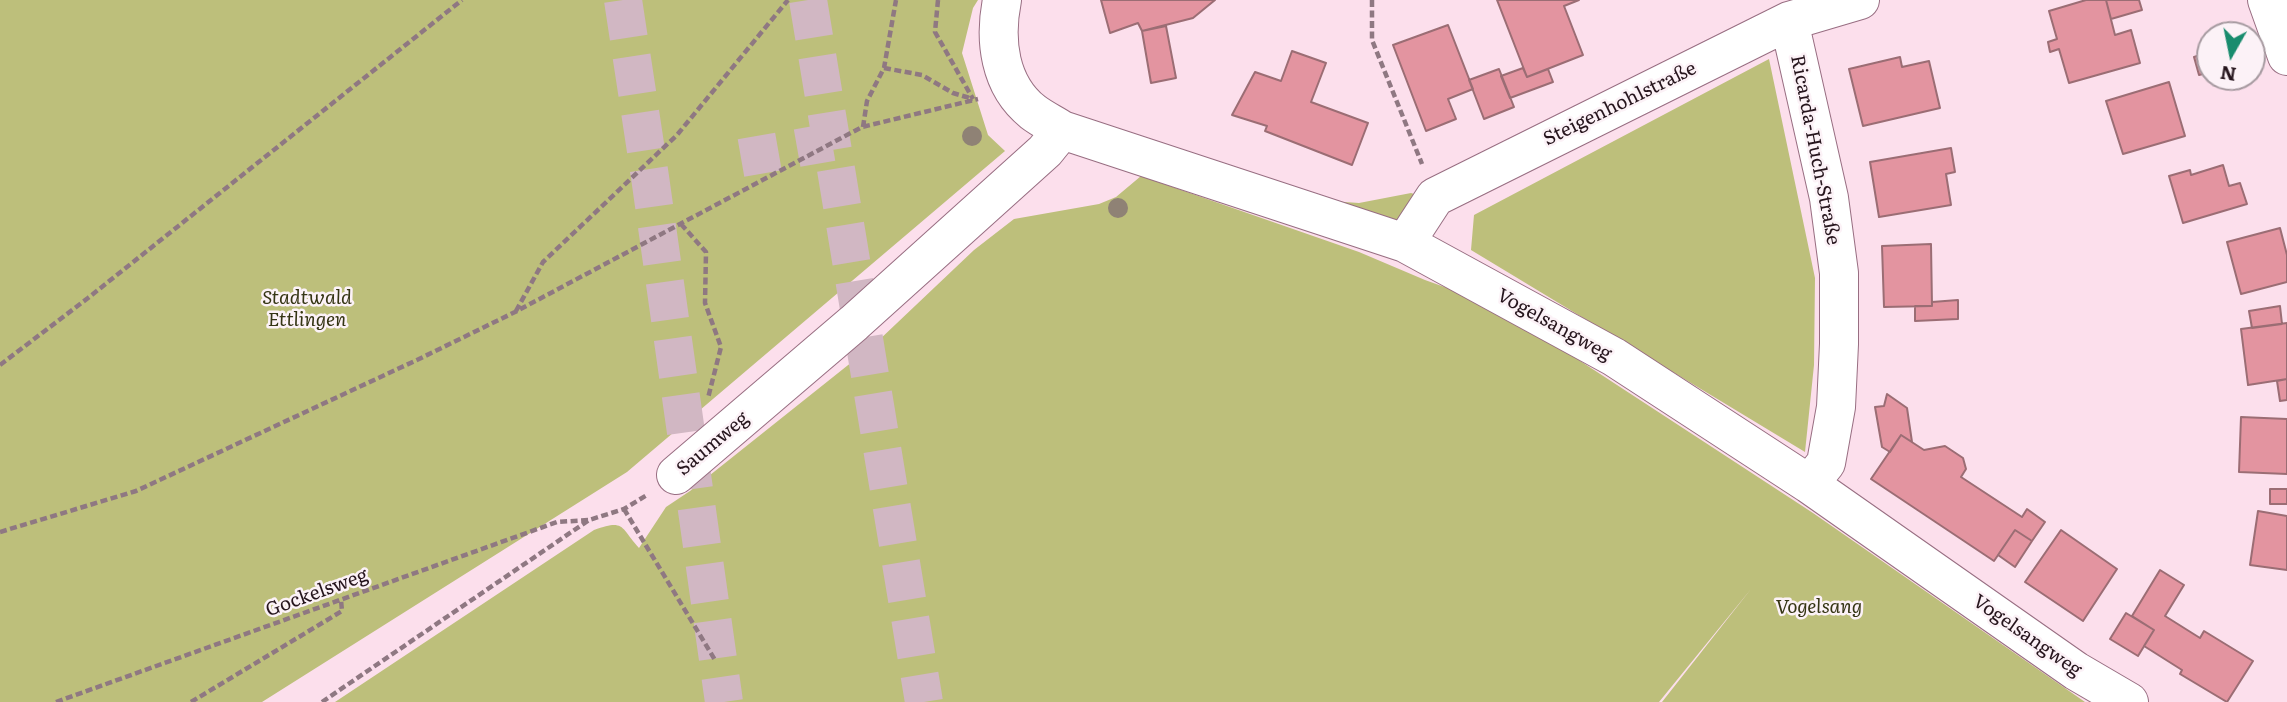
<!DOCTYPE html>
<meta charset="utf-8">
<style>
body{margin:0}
#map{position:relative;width:2287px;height:702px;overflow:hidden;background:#fcdfec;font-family:Literata,serif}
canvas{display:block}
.north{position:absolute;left:2196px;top:21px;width:70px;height:70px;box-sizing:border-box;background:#fcf2f7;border:2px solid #a69aa0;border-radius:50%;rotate:189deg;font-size:19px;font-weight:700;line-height:28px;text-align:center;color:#26151d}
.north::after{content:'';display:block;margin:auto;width:24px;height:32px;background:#198c6e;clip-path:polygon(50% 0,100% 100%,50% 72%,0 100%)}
</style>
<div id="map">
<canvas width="2287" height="702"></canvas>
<div class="north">N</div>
</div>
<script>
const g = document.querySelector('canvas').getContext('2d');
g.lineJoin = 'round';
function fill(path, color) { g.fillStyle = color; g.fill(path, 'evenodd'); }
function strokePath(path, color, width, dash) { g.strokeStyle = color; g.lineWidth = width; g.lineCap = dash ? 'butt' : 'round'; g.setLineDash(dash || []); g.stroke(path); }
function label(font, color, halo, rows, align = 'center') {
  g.font = font + ' Literata,serif'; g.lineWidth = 5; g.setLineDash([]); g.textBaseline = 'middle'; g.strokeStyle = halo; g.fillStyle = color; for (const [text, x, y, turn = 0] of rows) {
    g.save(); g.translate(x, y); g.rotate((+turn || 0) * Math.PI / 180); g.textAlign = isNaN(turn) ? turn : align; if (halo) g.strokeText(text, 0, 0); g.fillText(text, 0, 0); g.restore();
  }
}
fill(new Path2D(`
 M0,0H978L973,8L962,53L988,135L1005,151L627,472L262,702H0Z
 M1769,59L1815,278L1814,365L1805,452L1471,250L1474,215Z
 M1141,176L1359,252L1425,280L1475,298L1519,321L1813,513L2085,702H1662L1751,589L1659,702H335L594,530C625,519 620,527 639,548L666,507L690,491L877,342L974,250L1014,219L1099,204L1116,197Z
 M1411,193L1414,194L1397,222L1316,200L1359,203Z`), '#bdbf7b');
const building = new Path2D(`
 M1101,0H1215L1193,18L1142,31L1138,23L1110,33Z
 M1497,0H1579L1564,6L1583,55L1527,77Z
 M2086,0H2106L2115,35L2131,30L2140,63L2069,83L2059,49L2050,52L2048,42L2057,39L2049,11Z
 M2106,0H2139L2142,10L2111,19Z
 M1448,25L1473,89L1448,99L1456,119L1426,131L1393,45Z
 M1166,26L1176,78L1151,83L1142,31Z
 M1292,51L1326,63L1311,102L1368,123L1352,165L1265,131L1267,126L1232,115L1255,72L1281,81Z
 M2210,52V72L2199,75L2194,57Z
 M1900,57L1902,67L1929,61L1940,108L1863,126L1849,69Z
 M1523,68L1527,77L1548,69L1553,82L1510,98L1501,76Z
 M1499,69L1514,107L1484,119L1469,80Z
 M2169,82L2185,136L2123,154L2106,101Z
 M1951,148L1955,172L1946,174L1951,205L1879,217L1870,162Z
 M2223,165L2229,186L2240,183L2247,204L2183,223L2169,176L2190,170L2191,175Z
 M2280,228L2287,255V282L2241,294L2227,242Z
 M1931,244L1932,306L1884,307L1882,246Z
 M1958,300V319L1915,321V306H1932V302Z
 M2280,306L2282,324L2252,328L2249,311Z
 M2287,323V379L2248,385L2241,329Z
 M2287,379V400L2280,401L2277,381Z
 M1887,394L1907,408L1912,442L1901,435L1890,452L1882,447L1875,407L1884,406Z
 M2241,417L2287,419V474L2239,472Z
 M1901,435L1924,450L1945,446L1963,458L1966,469L1961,477L2022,517L2027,509L2045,522L2032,541L2015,530L1994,561L1871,479Z
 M2270,489H2287V504H2270Z
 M2258,511L2287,516V570L2250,565Z
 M2015,530L2032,541L2015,567L1998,555Z
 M2061,530L2117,569L2083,621L2025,582Z
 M2160,570L2184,585L2165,616L2200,638L2204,631L2253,661L2227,702L2180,674L2182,670L2144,646L2154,630L2132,616Z
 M2126,613L2154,630L2138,656L2110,639Z`);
fill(building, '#e394a0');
strokePath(building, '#9b6d74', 2);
strokePath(new Path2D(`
 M808,0L924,702
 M741,158L832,142`), '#d1b7c3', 38, [38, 19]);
strokePath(new Path2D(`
 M623,0L650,177L724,702`), '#d1b7c3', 38, [38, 19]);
const minor = new Path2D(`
 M1002,0C994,40 999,85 1033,112C1042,119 1053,124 1062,130L1405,243L1614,357L1809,484L2076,671L2129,702
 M2267,0L2287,56
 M1789,21L1829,198L1839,273V344L1836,407L1826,463L1809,484
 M1405,243L1435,197L1789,21L1860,0
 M676,475L854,323L1045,151L1062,130`);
strokePath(minor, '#986e82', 40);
strokePath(new Path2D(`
 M938,0L935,32L973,99
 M1372,0V40L1422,164
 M884,68L922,75L953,93L973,99
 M863,127L867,101L884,68L896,0
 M681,224L706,252L705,303L721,347L708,398
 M516,311L543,262L677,135L788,0
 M0,365L88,298L462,0
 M624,509L715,660
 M0,532L136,491L419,359L515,312L862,127L978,99
 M56,702L557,522L589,520
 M191,702L342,611L341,600
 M322,702L589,520L624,509L647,495`), '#8f7882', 4.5, [7, 3.5]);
strokePath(minor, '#fff', 38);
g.fillStyle = '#8f8275';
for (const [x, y] of [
 [972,136],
 [1118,208]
]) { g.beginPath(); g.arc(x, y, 10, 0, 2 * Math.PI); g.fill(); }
label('19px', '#26151d', '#fcf2f7', [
 ["Steigenhohlstraße",1620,104,-26],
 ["Ricarda-Huch-Straße",1815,150,79],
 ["Vogelsangweg",1554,325,29],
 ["Saumweg",713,444,-40],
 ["Gockelsweg",317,593,-20],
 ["Vogelsangweg",2027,636,35]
]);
label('italic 19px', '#353514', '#fcf2f7', [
 ["Stadtwald",307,298],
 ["Ettlingen",307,320],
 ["Vogelsang",1819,607]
]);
</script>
